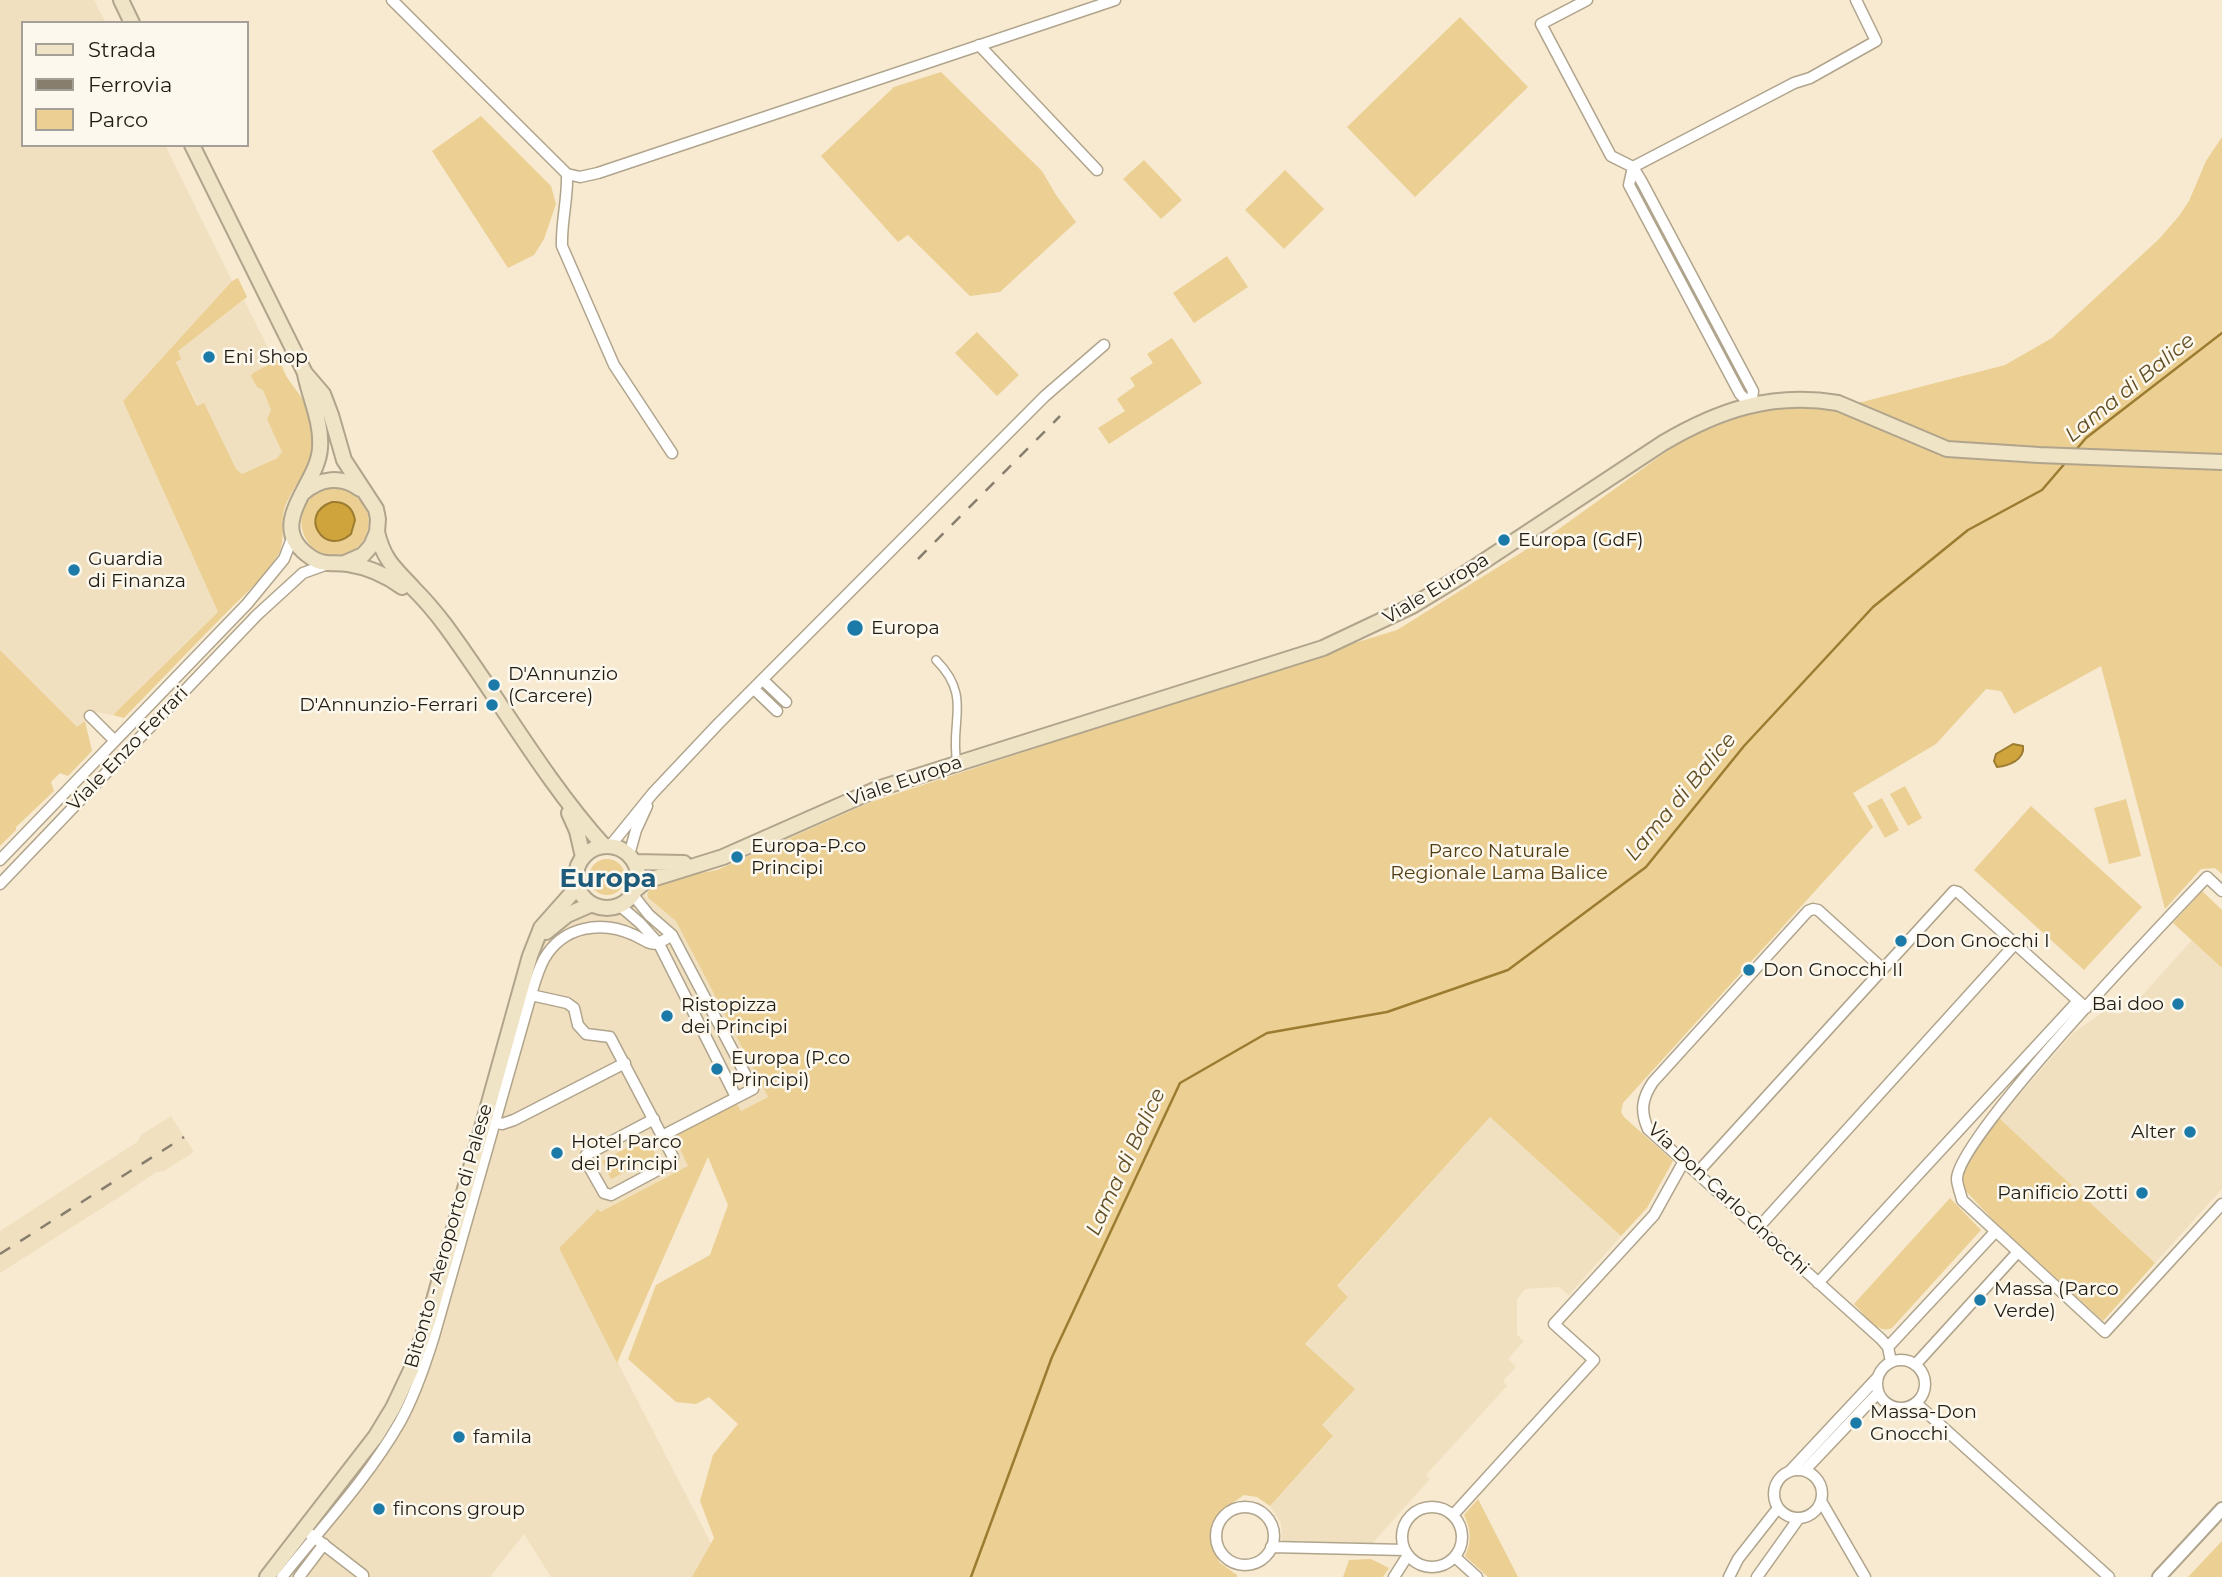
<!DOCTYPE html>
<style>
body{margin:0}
#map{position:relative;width:2222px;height:1577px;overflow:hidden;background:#f7ead0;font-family:Montserrat,sans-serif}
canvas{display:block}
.legend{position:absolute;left:21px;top:21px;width:228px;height:126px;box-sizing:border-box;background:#fdf8ee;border:2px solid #a5a097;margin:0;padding:9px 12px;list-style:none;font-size:21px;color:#221d14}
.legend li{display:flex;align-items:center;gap:14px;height:35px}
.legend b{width:35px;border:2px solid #a5a097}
</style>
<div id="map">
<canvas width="2222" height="1577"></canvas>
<ul class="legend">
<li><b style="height:9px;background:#f0e4c7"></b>Strada</li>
<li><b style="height:9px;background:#877e6d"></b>Ferrovia</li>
<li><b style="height:19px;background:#ebcf93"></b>Parco</li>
</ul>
</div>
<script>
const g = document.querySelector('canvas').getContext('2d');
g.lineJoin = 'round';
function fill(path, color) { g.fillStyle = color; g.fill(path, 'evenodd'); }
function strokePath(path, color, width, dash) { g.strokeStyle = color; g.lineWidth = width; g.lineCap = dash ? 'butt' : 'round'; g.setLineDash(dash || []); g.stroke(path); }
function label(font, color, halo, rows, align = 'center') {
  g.font = font + ' Montserrat,sans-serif'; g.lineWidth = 5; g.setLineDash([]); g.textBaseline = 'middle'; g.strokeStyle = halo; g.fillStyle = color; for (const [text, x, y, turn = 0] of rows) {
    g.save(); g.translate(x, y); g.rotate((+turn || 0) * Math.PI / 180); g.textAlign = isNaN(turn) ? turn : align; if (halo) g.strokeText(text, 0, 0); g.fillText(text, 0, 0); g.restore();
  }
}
fill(new Path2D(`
 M0,0H94L106,23H23V145H165L232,281L123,401L218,612L113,715L94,712L77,728L0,650Z
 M244,300L275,362L253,373L257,387L263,390L271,410L267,419L282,450L280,456L242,474L236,469L203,403L198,406L176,361L177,351Z
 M644,893L649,900L676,920L768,1097L741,1111L737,1104L674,1136L689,1166L599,1212L598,1210L559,1248L718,1557L702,1577H551L524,1534L490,1577H277L365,1464L388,1430L407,1396L424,1354L535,960L544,941L566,919L593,911L601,913L624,912L634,905Z
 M2192,940L2222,968V1189L2155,1263L1999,1118L2073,1033L2106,1010L2117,1014L2129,1010Z
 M171,1116L194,1152L164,1171L156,1172L124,1194L0,1273V1231L137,1142L141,1135Z
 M1490,1117L1621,1236L1569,1295L1559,1287L1525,1289L1517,1299V1335L1524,1341L1508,1359L1516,1367L1503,1381L1507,1386L1426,1475L1430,1479L1371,1545L1282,1541L1281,1523L1270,1506L1333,1437L1321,1426L1354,1389L1305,1344L1348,1297L1337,1287Z`), '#f0e0bf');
fill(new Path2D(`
 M1460,17L1528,87L1415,197L1347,127Z
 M941,72L1042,171L1056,195L1076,222L1000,292L970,296L908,235L898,242L821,156L894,87Z
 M481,116L551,186L556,204L544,239L534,255L508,268L432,151Z
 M2222,137V874L2215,868L2201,869L2165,909L2101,666L2014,714L2001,691L1986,689L1936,744L1853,793L1873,827L1623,1103L1621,1112L1624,1117L1673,1161L1647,1208L1621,1236L1490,1117L1337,1286L1348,1297L1305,1344L1355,1389L1322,1425L1333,1436L1270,1506L1257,1497L1244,1495L1219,1512L1211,1535L1219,1562L1237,1575V1577H692L714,1538L700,1501L713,1455L738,1424L709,1397L696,1404L676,1402L628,1359L656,1285L710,1255L728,1205L708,1157L617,1363L559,1248L598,1209L600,1212L688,1166L674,1136L737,1104L741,1111L768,1097L676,921L648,898L647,894L655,882L717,870L871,802L1036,748L1120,715L1397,630L1556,531L1684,439L1754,411L1862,402L2005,365L2052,338L2159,239L2179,216L2189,201L2206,161Z
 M1144,160L1182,200L1161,219L1123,179Z
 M1285,170L1324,209L1284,249L1245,210Z
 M1227,256L1248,287L1194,323L1173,293Z
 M238,278L247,297L178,351L181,359L176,362L197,406L204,403L236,469L242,474L277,458L282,452L267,419L271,410L263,390L257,387L251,376L253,373L279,359C282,366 284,373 288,379C297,392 309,404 311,420C319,466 303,468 286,504C279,520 287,540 278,555C266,576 245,594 228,611C193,646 159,682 124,718L113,715L218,612L123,401L232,281Z
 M977,332L1019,375L997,396L955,353Z
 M1172,338L1202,383L1109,444L1098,428L1125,411L1117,399L1135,386L1130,378L1153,363L1147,354Z
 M334,488C357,490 375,509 367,533C364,542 357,549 349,553C303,573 277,496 334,488ZM327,503L349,508L355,520L353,530L319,534C313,522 316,510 327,503Z
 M0,650L77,727L85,721L92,751L68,776L60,773L51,782L54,791L16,827V830L0,846Z
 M1905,786L1922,818L1908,826L1890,794Z
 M1882,798L1899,830L1885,838L1867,806Z
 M2126,799L2141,856L2109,864L2094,808Z
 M2031,806L2142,907L2084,970L1974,870Z
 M589 877a18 18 0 1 1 36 0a18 18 0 1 1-36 0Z
 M2202,891L2222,910V968L2173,923Z
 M1999,1118L2155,1263L2103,1321L1995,1222L1962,1187L1964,1169Z
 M647,1137L656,1156L611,1179L602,1161Z
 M1950,1198L1981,1230L1892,1328C1878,1335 1864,1314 1854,1304Z
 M1478,1499L1518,1577H1488L1465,1556C1472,1541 1471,1529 1464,1515Z
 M2222,1541V1577H2188L2189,1576Z
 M1371,1559L1389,1568L1383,1577H1343L1349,1560Z`), '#ebcf93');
const water = new Path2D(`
 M332,502C345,501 353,508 355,520L351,534C324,558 297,514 332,502Z
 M2013,744L2023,746C2025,760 2008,766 1997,767L1994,761L1996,754Z`);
fill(water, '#d0a43d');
strokePath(water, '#9c7c31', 2);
strokePath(new Path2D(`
 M2075,451L2086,438L2222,333
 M971,1577L1052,1357L1180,1083L1267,1033L1387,1012L1508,970L1646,867L1744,746L1873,607L1968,530L2042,490L2066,462`), '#9c7c31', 2.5);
const pedestrian = new Path2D(`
 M936,660C973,697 949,722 957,763`);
const minor = new Path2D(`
 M392,0L567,174L580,177L598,173L1115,0
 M1587,0L1541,24L1611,156L1633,167L1642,182L1753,391L1751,405
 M979,45L1097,170
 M1633,167L1794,83L1810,78L1876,41L1856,0
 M1633,167L1629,185L1740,394L1751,405
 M567,174C568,199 561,222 562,246L614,365L672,453
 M763,680L786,702
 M754,689L777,711
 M90,716L115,741
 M610,846L653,793L719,723L1045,396L1104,345
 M629,855L636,830L647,806
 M0,860L247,604L284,559L293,536
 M0,884L257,615L303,573L328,564
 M2222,891L2207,877C2167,919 1957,1138 1957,1179C1957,1185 1961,1194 1962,1200L2105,1332L2222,1204
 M619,905L640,923L659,944L736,1097
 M1883,969L1818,910L1813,909L1808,911L1653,1082C1642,1098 1640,1111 1648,1129L1881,1339L1888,1347L1891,1362
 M529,1000C534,986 537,972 544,959C563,926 601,920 634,935C653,945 653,948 672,935
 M654,1119L586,1155L587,1163L604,1193L611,1195L671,1163L673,1157L662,1136
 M487,1121L502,1124L514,1120L625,1063
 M1697,1173L1954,891L1958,892L2086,1008
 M1758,1228L2015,944
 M1818,1283L2078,1001
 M1888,1347L1995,1232
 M1877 1384a24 24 0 1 1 48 0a24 24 0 1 1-48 0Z
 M1915,1365L2017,1253
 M1916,1403L2109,1577
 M1774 1494a24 24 0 1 1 48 0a24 24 0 1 1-48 0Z
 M1791,1470L1878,1377
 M1805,1470L1878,1393
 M1821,1501L1865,1577
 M1402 1537a30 30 0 1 1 60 0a30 30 0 1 1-60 0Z
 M1216 1536a29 29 0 1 1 58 0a29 29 0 1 1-58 0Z
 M1453,1515L1594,1360L1554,1324L1654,1215L1684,1161
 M310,1534L363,1575V1577
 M1271,1547L1405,1550
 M1455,1557L1477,1577
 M282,1577C322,1527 368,1478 400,1422C415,1395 425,1365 434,1336L531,995L567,1003L574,1008L578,1025L586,1034L610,1037L662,1136L753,1089L672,935L649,915L633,895
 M299,1577L324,1544
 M1394,1577L1408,1555
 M1729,1577L1738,1559L1778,1508
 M1757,1577L1799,1518`);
const tertiary = new Path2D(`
 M2159,1577L2222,1509`);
const secondary = new Path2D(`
 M121,0L132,23
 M192,145L305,373L323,394L331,415L344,460L376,509L378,519L377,532L371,546L363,555L345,563
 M305,374C310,399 322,422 320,448C318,486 262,526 312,558C324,566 335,562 348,564C368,567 386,575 402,587
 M303,493C320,478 342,475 360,489
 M377,532C384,561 395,568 414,589C425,600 436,613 445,625C499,698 543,778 604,846
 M569,813L577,831L583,857
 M576 877a31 31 0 1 1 62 0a31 31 0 1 1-62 0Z
 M634,862L684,863
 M635,890L646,881L723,857L877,789L1323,648L1412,606L1463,575L1663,443C1719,410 1772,392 1838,403L1947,449L2039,455L2222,462
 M546,932L567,915L592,904
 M267,1577L376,1436L393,1408L411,1370L429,1318L530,956L541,928L572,893L577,885`);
strokePath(pedestrian, '#b0a48c', 10);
strokePath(minor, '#b0a48c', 13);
strokePath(tertiary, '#b0a48c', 16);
strokePath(secondary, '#b0a48c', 18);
strokePath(pedestrian, '#fff', 7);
strokePath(minor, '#fff', 10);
strokePath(tertiary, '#fff', 12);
strokePath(secondary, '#f0e4c7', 14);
strokePath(new Path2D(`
 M918,559L1060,416
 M0,1254L184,1137`), '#877e6d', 2.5, [12, 12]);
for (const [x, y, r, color] of [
 [209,357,7,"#1b7aa7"],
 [1504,540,7,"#1b7aa7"],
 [74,570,7,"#1b7aa7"],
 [855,628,9,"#1b7aa7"],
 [494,685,7,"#1b7aa7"],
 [492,705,7,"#1b7aa7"],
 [737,857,7,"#1b7aa7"],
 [1901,941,7,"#1b7aa7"],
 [1749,970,7,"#1b7aa7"],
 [2178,1004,7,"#1b7aa7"],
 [667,1016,7,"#1b7aa7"],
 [717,1069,7,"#1b7aa7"],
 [2190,1132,7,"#1b7aa7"],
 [557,1153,7,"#1b7aa7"],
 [2142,1193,7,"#1b7aa7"],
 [1980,1300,7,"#1b7aa7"],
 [1856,1423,7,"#1b7aa7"],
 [459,1437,7,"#1b7aa7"],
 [379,1509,7,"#1b7aa7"]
]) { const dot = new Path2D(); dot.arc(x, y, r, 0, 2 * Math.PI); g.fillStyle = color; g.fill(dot); strokePath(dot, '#fdf8ee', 2.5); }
label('19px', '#221d14', '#fdf8ee', [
 ["Eni Shop",223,357],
 ["Europa (GdF)",1518,540],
 ["Guardia",88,559],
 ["di Finanza",88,581],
 ["Europa",871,628],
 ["D'Annunzio",508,674],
 ["(Carcere)",508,696],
 ["D'Annunzio-Ferrari",478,705,"right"],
 ["Europa-P.co",751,846],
 ["Principi",751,868],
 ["Don Gnocchi I",1915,941],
 ["Don Gnocchi II",1763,970],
 ["Bai doo",2164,1004,"right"],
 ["Ristopizza",681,1005],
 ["dei Principi",681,1027],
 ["Europa (P.co",731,1058],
 ["Principi)",731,1080],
 ["Alter",2176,1132,"right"],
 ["Hotel Parco",571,1142],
 ["dei Principi",571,1164],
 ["Panificio Zotti",2128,1193,"right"],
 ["Massa (Parco",1994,1289],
 ["Verde)",1994,1311],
 ["Massa-Don",1870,1412],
 ["Gnocchi",1870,1434],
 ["famila",473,1437],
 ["fincons group",393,1509]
], 'left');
label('19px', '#221d14', '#fdf8ee', [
 ["Viale Europa",1436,589,-31],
 ["Viale Enzo Ferrari",128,749,-46],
 ["Viale Europa",905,781,-19],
 ["Via Don Carlo Gnocchi",1728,1199,43],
 ["Bitonto - Aeroporto di Palese",449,1236,-74]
]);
label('19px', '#4f3c12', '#fdf8ee', [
 ["Parco Naturale",1499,851],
 ["Regionale Lama Balice",1499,873]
]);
label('italic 21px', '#614e25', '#fdf8ee', [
 ["Lama di Balice",2130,388,-39],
 ["Lama di Balice",1681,797,-50],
 ["Lama di Balice",1126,1162,-65]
]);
label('bold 26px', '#1e5b7b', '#fdf8ee', [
 ["Europa",608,879]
]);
</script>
